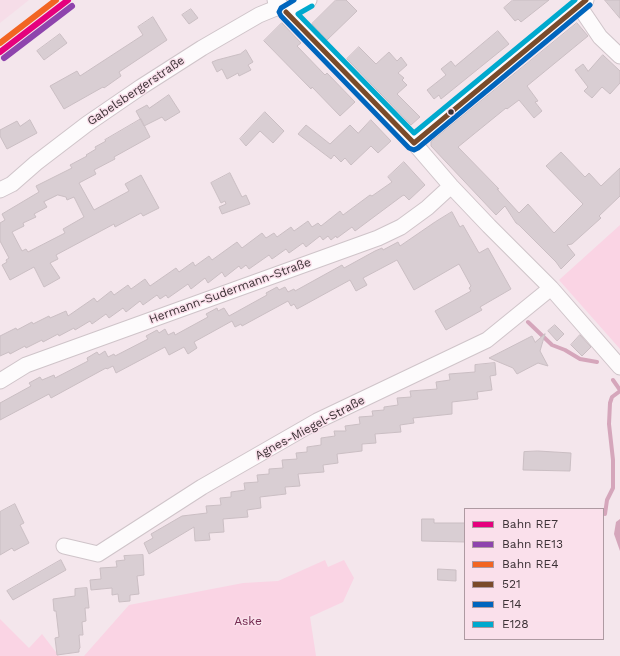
<!DOCTYPE html>
<meta charset="utf-8">
<style>
body{margin:0}
#map{position:relative;width:620px;height:656px;overflow:hidden;background:#f4e6ec;font-family:"Work Sans",sans-serif}
canvas{display:block}
.legend{position:absolute;left:464px;top:508px;width:140px;height:132px;box-sizing:border-box;background:#fae0eb;border:1px solid #ae9aa2;margin:0;padding:5px 7px;list-style:none;font-size:12px;color:#3b3135}
.legend li{display:flex;align-items:center;gap:8px;height:20px}
.legend b{width:20px;border:1px solid #ae9aa2}
</style>
<div id="map">
<canvas width="620" height="656"></canvas>
<ul class="legend">
<li><b style="height:5px;background:#e5007d"></b>Bahn RE7</li>
<li><b style="height:5px;background:#8e44ad"></b>Bahn RE13</li>
<li><b style="height:5px;background:#f26522"></b>Bahn RE4</li>
<li><b style="height:5px;background:#7a4b2a"></b>521</li>
<li><b style="height:5px;background:#0065bd"></b>E14</li>
<li><b style="height:5px;background:#00a9ce"></b>E128</li>
</ul>
</div>
<script>
const g = document.querySelector('canvas').getContext('2d');
g.lineJoin = 'round';
function fill(path, color) { g.fillStyle = color; g.fill(path, 'evenodd'); }
function strokePath(path, color, width, dash) { g.strokeStyle = color; g.lineWidth = width; g.lineCap = dash ? 'butt' : 'round'; g.setLineDash(dash || []); g.stroke(path); }
function label(font, color, halo, rows, align = 'center') {
  g.font = font + ' "Work Sans",sans-serif'; g.lineWidth = 3; g.setLineDash([]); g.textBaseline = 'middle'; g.strokeStyle = halo; g.fillStyle = color; for (const [text, x, y, turn = 0] of rows) {
    g.save(); g.translate(x, y); g.rotate((+turn || 0) * Math.PI / 180); g.textAlign = isNaN(turn) ? turn : align; if (halo) g.strokeText(text, 0, 0); g.fillText(text, 0, 0); g.restore();
  }
}
fill(new Path2D(`
 M0,0H29L0,23Z`), '#f6dde8');
fill(new Path2D(`
 M620,225V349L559,280Z
 M325,560L328,567L344,560L354,578L343,602L310,617L316,656H84L129,605L243,583L278,581Z
 M0,619L29,648L42,634L59,656H0Z`), '#fad4e4');
fill(new Path2D(`
 M620,519V551L614,534L616,522Z`), '#d5a6bb');
strokePath(new Path2D(`
 M528,322L552,345L565,350L580,359L597,362
 M613,380L620,390
 M605,514L607,500L613,488V460L609,424L610,403L612,397L620,391`), '#d5a6bb', 4);
const building = new Path2D(`
 M336,0H346L357,11L327,40L312,24Z
 M513,0H549L521,22L518,19L515,21L504,8Z
 M605,0H620V18Z
 M191,9L198,18L189,24L182,15Z
 M153,17L167,40L119,72L121,76L104,88L103,87L64,109L50,86L77,71L80,76L143,35L138,27Z
 M282,23L301,43L297,46L325,75L327,73L355,102L340,116L312,87L311,89L264,41Z
 M577,23L588,36L527,86L538,101L535,102L542,111L534,118L519,100L507,109L506,108L458,147L499,189H497L519,213L528,204L554,233L583,204L546,166L561,152L585,177L589,173L601,186L620,168V196L599,216L601,218L572,244L567,245L575,255L561,269L556,262L519,225L516,223L505,206L496,215L431,146V142Z
 M498,31L509,44L441,99L439,95L434,99L427,90L446,75L441,69L451,61L455,66Z
 M60,34L67,43L44,60L37,51Z
 M359,47L376,64L389,52L397,61L401,57L407,65L398,73L404,78L402,80L407,85L397,94L420,117L411,125L347,59Z
 M246,50L253,62L248,65L251,70L239,76L238,73L227,79L222,69L217,72L212,62L217,60L240,54Z
 M603,55L620,71V83L610,94L602,87L592,98L584,91L588,87L575,70L583,64L588,71Z
 M169,95L180,112L165,121L162,117L144,126L136,111L147,105L149,108Z
 M265,112L284,131L273,143L260,131L246,146L240,139Z
 M141,119L150,137L114,157L115,159L94,170L96,174L79,183L94,210L129,191L125,184L141,175L159,208L143,216L141,213L115,227L114,224L56,255L58,259L50,263L60,278L44,287L34,267L10,280L2,265L7,262L6,260L9,258L0,241V223L5,220L2,214L39,192L36,186L72,168L70,165L87,156L86,155L96,149L95,147L106,141L105,140ZM58,195L66,197L67,200L74,197L84,217L63,229L65,233L28,252L26,249L22,251L12,232L24,226L23,223L36,217L34,214L47,207L44,202Z
 M30,120L37,133L7,149L0,136V130L17,121L20,126Z
 M371,120L391,141L378,153L371,146L351,165L345,158L341,162L334,155L331,159L298,134L306,125L330,144L350,125L358,133Z
 M404,162L425,185L409,200L404,195L402,196L355,231L352,227L337,238L336,236L331,240L328,236L323,240L320,236L306,247L303,243L289,253L286,249L272,259L269,255L249,269L246,265L241,269L239,266L225,277L222,272L208,283L205,278L191,289L188,284L168,298L166,295L160,299L157,295L143,305L140,301L126,312L123,308L109,318L106,314L92,324L90,321L75,330L74,328L59,336L58,334L43,342L42,340L26,348L25,346L10,354L9,352L0,356V336L16,328L17,330L32,322L33,324L49,316L50,318L66,311L68,316L94,298L97,302L111,291L114,295L128,285L131,289L145,279L150,286L176,268L179,272L193,262L195,266L209,256L212,260L237,242L242,248L262,233L266,238L274,233L277,237L291,227L294,231L308,221L312,227L318,223L321,226L340,211L343,215L370,195L372,196L392,182L388,177Z
 M230,173L242,197L246,195L250,204L222,214L219,207L226,204L225,201L221,203L211,183Z
 M452,212L460,227L463,225L479,253L488,248L511,289L480,307L482,310L446,330L435,311L471,291L469,288L471,286L459,264L414,290L397,260L363,278L367,285L356,291L350,280L297,309L294,304L291,306L288,301L242,326L241,324L235,327L232,321L194,342L197,348L188,354L184,347L169,355L165,347L116,373L113,366L107,369L106,368L51,398L49,394L0,420V403L31,386L29,383L40,377L42,380L54,375L55,378L88,361L87,358L97,352L99,355L105,351L108,357L114,354L115,356L148,339L146,336L157,330L159,333L165,329L168,335L174,332L175,335L208,317L206,314L217,308L218,311L224,308L229,316L267,295L266,293L277,287L279,290L285,287L288,292L294,289L295,291L342,265L344,268L375,251L382,248L383,250L398,242L400,246L435,222Z
 M555,325L564,334L557,341L548,331Z
 M545,334L540,351L548,366L538,363L517,374L513,368L489,358L532,336L535,342Z
 M580,335L591,347L582,356L571,345Z
 M495,363L496,375L490,376L492,390L477,392L478,399L452,402V414L413,418L414,423L400,425L401,432L375,434L376,443L362,444V451L337,454L338,463L323,465L324,472L298,474L300,486L285,487L286,494L260,497L261,508L247,510L248,517L223,519L224,532L209,533L210,540L195,541L194,527L149,554L144,543L153,538L151,534L182,516L207,513L206,506L221,505L220,498L231,497V492L245,490L244,483L258,482L257,475L269,474V469L283,468L282,460L297,459L296,453L307,452V447L321,445V438L335,436L334,431H346L345,426L360,424L359,417L373,416L372,411L384,410V407L398,405L397,398L411,397L410,391L437,389L436,382L450,380L449,374L475,372V365Z
 M538,451L571,453L570,471L523,470L524,452Z
 M15,504L24,523L20,525L29,543L14,551L12,548L0,555V512Z
 M422,519H434V523H465V542L422,541Z
 M143,555L144,575L137,576L139,594L130,595V601L119,602L118,594L112,595V588L91,590L90,580L101,579L100,568L117,567L116,561L125,560L124,556Z
 M61,560L66,570L13,600L7,591Z
 M438,569L456,570V581L438,580Z
 M87,588L89,608H85L86,621L82,622L83,635H79L80,648L79,649V652L57,655L55,638L59,637L56,611H54L53,599L75,596V589Z`);
fill(building, '#d9ced3');
strokePath(building, '#cabec3', 1);
const street = new Path2D(`
 M275,0L414,143L451,186L489,226L551,288L620,367
 M579,6L600,37L620,56
 M286,12L309,0
 M414,143L586,0
 M0,190L12,184L36,163L87,124L141,87L202,48L259,15L281,6
 M0,381L26,365L378,238L401,227L427,208L451,186
 M64,546L98,554L202,487L317,421L487,340L551,288`);
strokePath(street, '#cfc4c9', 17);
strokePath(street, '#fdfbfc', 15);
strokePath(new Path2D(`
 M286,12L414,143
 M414,143L586,0`), '#7a4b2a', 5);
strokePath(new Path2D(`
 M294,0L281,8L279,12L281,16L409,148L414,150L418,148L590,5`), '#0065bd', 5);
strokePath(new Path2D(`
 M312,6L298,14L414,133L575,0`), '#00a9ce', 5);
strokePath(new Path2D(`
 M0,52L68,0`), '#e5007d', 6);
strokePath(new Path2D(`
 M4,58L72,6`), '#8e44ad', 6);
strokePath(new Path2D(`
 M0,43L56,0`), '#f26522', 6);
for (const [x, y, r, color] of [
 [451,112,3.5,"#3b3135"]
]) { const dot = new Path2D(); dot.arc(x, y, r, 0, 2 * Math.PI); g.fillStyle = color; g.fill(dot); strokePath(dot, '#fae0eb', 1.5); }
label('12px', '#3b3135', '#fae0eb', [
 ["Gabelsbergerstraße",136,91,-34],
 ["Hermann-Sudermann-Straße",230,291,-20],
 ["Agnes-Miegel-Straße",310,428,-28]
]);
label('12px', '#732a50', '#fae0eb', [
 ["Aske",248,621]
]);
</script>
